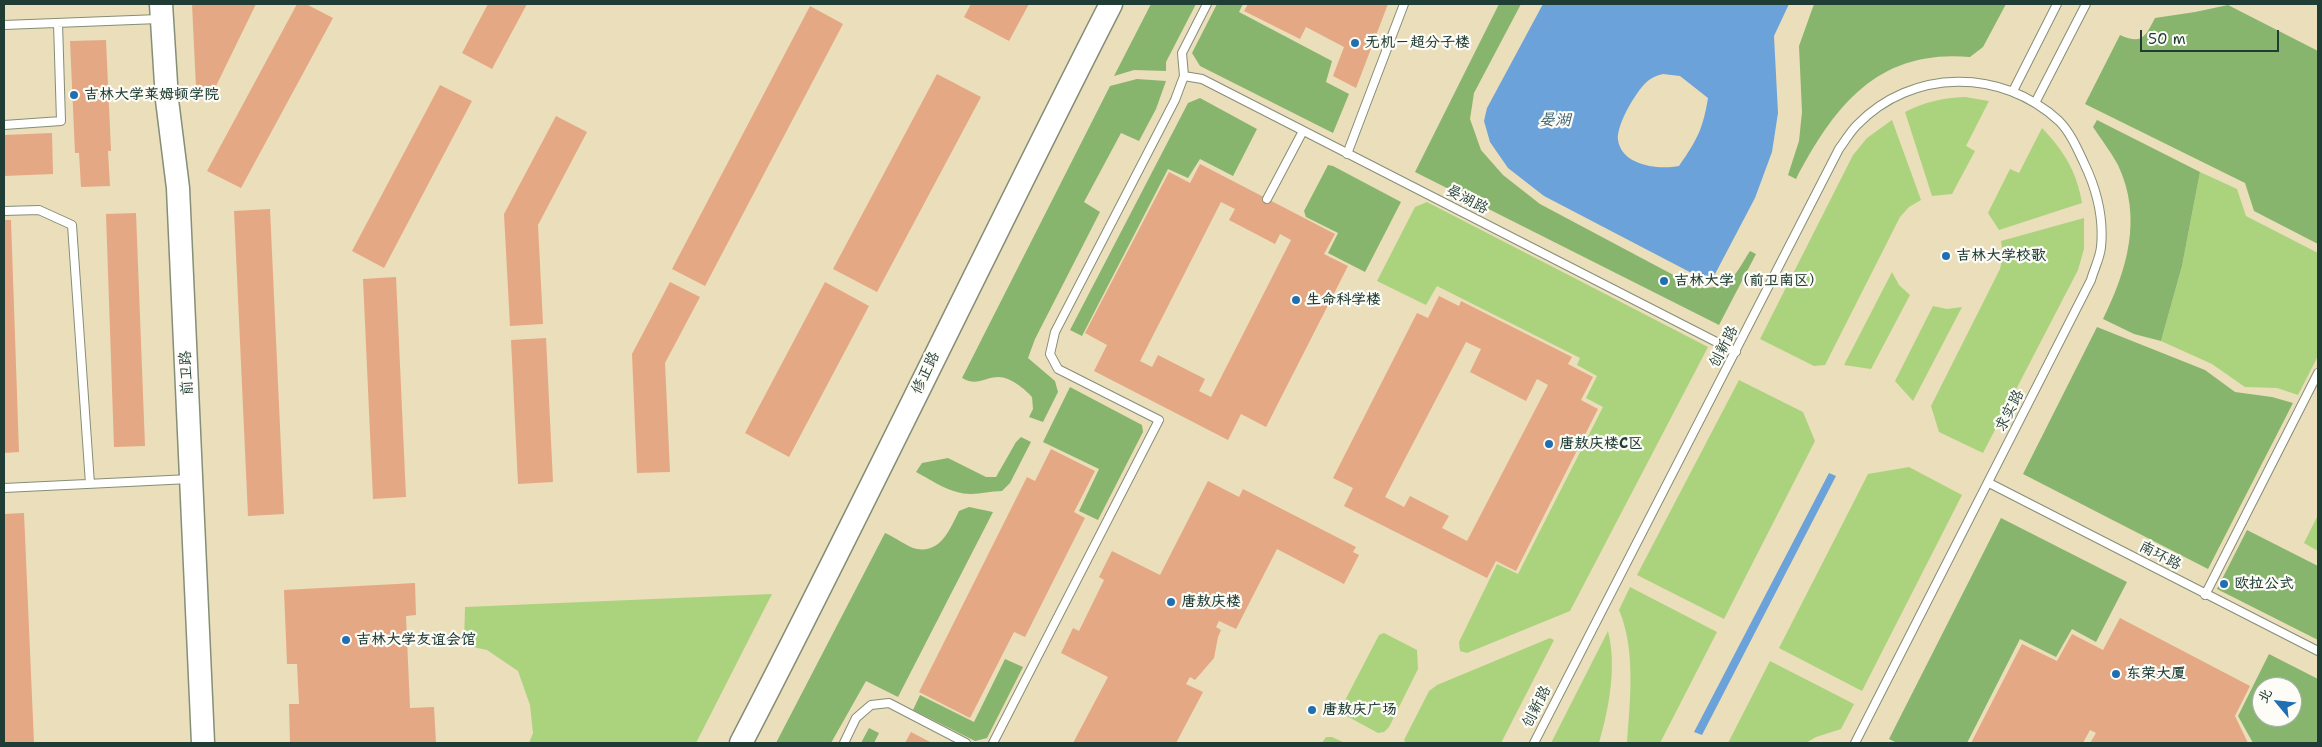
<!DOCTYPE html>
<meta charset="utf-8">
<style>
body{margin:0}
#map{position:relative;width:2322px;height:747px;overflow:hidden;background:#ebdeba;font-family:"Shantell Sans","LXGW WenKai TC",sans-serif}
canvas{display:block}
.frame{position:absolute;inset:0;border:5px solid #1f3d34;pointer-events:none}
.north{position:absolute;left:2252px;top:677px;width:50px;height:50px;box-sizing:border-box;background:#fdfcf7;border:1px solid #a4b0a9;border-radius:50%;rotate:298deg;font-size:14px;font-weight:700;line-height:20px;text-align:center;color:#1f3d34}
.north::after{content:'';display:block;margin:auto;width:18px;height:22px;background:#1f6fb2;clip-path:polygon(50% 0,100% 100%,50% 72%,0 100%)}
.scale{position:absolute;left:2140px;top:30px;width:139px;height:22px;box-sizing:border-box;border:2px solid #1f3d34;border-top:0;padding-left:6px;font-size:15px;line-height:18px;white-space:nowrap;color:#1f3d34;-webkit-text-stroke:4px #fdfcf7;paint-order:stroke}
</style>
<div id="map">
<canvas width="2322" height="747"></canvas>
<div class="frame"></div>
<div class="north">北</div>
<div class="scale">50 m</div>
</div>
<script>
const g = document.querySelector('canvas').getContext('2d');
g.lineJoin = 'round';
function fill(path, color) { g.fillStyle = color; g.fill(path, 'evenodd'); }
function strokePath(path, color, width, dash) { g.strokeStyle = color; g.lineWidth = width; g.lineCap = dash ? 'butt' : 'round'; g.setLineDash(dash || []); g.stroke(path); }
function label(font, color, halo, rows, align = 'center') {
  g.font = font + ' "Shantell Sans","LXGW WenKai TC",sans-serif'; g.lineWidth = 4.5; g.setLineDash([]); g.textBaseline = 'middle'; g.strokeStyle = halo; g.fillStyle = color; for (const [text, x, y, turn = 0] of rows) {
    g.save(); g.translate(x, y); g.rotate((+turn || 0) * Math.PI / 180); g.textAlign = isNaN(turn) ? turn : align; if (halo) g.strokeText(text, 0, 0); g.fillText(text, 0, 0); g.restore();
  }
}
fill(new Path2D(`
 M1965,97L1989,101L1966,146L1975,151L1952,194L1932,196L1905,112C1925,102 1942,98 1965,97Z
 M1892,120L1921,200L1909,207L1900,217L1825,365L1814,366L1760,339L1853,155L1867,138Z
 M2042,128C2064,151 2077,172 2082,203L1999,230L1988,213L2010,169L2019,173Z
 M2200,172L2237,189L2246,216L2318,253V356L2298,395L2277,388L2245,387L2212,364L2161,341L2182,266Z
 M1427,202L1708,347L1570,611L1467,653L1460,651L1459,642L1497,564L1518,574L1603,407L1586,398L1597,376L1577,365L1580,358L1437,286L1426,305L1377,281L1415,207Z
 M2084,218V249L2078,270L1983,453L1939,432L1931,406L2000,269L2003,255L2001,241Z
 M1892,272L1899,285L1910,295L1871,369L1844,365Z
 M1933,306L1947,309L1962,307L1913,401L1895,381Z
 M1739,380L1803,412L1815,441L1724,619L1637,575Z
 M1909,467L1962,495L1862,691L1779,648L1868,474Z
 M2318,515V551L2304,543Z
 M1630,587L1717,632L1660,743H1627C1630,700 1636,650 1619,610Z
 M772,594L696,743H529L533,733L530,705L518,671L487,650L464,645L465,607Z
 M1608,631C1617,666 1609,708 1599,743H1551Z
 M1384,633L1417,650L1418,669L1389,727L1384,732L1378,733L1343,714L1340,710L1379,635Z
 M1550,638L1554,640L1501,743H1406L1404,740L1429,691L1437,685Z
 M1770,661L1854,704L1841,729L1816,737L1806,743H1728Z
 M1326,737H1332L1345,743H1322Z`), '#abd37e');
fill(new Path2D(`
 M1151,4H1196L1166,62V71L1134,70L1114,76Z
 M1217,4H1243L1239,12L1332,61L1326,82L1349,94L1333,133L1200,66L1192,53Z
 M1499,4H1521L1474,93L1470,119L1481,150L1503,175L1540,204L1696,287C1730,291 1734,276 1750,251L1756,254L1719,325L1415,172Z
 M1814,4H2006L1983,47L1970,57C1878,49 1835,105 1796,179L1788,175L1799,141L1802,112L1799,46Z
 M2228,5L2318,51V244L2254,211L2245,183L2085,104L2120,35C2142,45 2145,37 2155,18L2195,12Z
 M1137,79L1166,81L1156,109L1139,141L1121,133L1084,202L1100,212L1035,339L1028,358L1055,381L1058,392L1043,422L1029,417L1033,409L1032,397C1025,389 1010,377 999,377C983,377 978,387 962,378L1110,86Z
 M1200,98L1257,129L1233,176L1200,159L1188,178L1168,169L1082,336L1070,330L1188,103Z
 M2097,120L2200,172L2182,266L2161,341L2134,334L2103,319C2127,270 2143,218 2118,165C2111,152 2101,139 2093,127Z
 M1328,165L1333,166L1401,202L1365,272L1328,253L1338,233L1306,217L1304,211Z
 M2097,327L2205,370L2235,392L2272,397L2293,403L2208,569L2023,474Z
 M1070,387L1142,425L1143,432L1098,520L1079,511L1099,469L1043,442Z
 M1021,437L1031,442L1010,483L1002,491C991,491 981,494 971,494C951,494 933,481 916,472L922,463L948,458L986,477H996L1016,442Z
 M969,507L993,512L898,697L866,681L831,743H776L885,533C895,537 907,547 917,549C941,553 950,529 959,511Z
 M2001,518L2127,582L2096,642L2072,629L2056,657L2020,639L1967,743H1897L1889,739Z
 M2247,530L2318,566V640L2217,589Z
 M2269,654L2318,679V743H2253L2238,716ZM2262,687H2292V717H2262Z
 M1005,659L1023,667L987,738L975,741L913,710L920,695L974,722Z
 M869,728L879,733L874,743H861Z`), '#88b56d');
fill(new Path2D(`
 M1543,4H1789L1774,36L1778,113L1772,152L1755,198L1714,276L1705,280L1544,196L1508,168L1490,142L1484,121L1487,108ZM1663,74L1680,76L1708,98C1703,129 1697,140 1679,166C1659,170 1622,166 1618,140C1616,125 1637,89 1649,80C1653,77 1658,75 1663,74Z
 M1829,473L1836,476L1702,735L1694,732Z`), '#6ca2da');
fill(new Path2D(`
 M192,4H256L216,86L196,88Z
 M297,4H306L333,18L241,188L207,171Z
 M488,4H527L492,69L462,53Z
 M971,4H1029L1009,41L964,17Z
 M1248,4H1388L1356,88L1333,76L1344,47L1306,27L1300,39L1244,11Z
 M810,6L843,24L705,286L672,269Z
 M106,40L111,151H108L110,186L81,187L79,153H75L70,41Z
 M937,74L981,97L877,292L833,269Z
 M440,85L472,101L384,268L352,251Z
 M556,116L587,132L538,225L543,324L510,326L504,214Z
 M52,133L53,174L4,176V135Z
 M1200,164L1335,234L1324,254L1348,266L1266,427L1241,414L1228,440L1094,371L1107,345L1085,333L1169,172L1190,183ZM1221,202L1235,209L1229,220L1275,244L1280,234L1291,240L1211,397L1199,391L1205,379L1158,355L1152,367L1140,361Z
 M270,209L284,514L248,516L234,211Z
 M136,213L145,446L114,447L106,214Z
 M4,220H11L19,452L4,453Z
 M396,277L406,497L373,499L363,279Z
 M670,282L700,297L665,363L670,472L637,473L632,354Z
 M825,282L869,306L789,457L745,433Z
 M1439,296L1459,306L1461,301L1572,357L1568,364L1593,377L1581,400L1598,409L1516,571L1496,561L1487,578L1344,506L1353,488L1333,478L1417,313L1428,318ZM1466,342L1481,349L1470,372L1526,401L1537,379L1548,385L1467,541L1442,528L1449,516L1410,496L1404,507L1385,497Z
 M546,338L553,482L518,484L511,340Z
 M1051,449L1095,471L1074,512L1085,518L1025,637L1014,632L970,718L919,692L1027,477L1035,481Z
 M1208,481L1239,497L1243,489L1356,547L1353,552L1359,555L1344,584L1277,549L1236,629L1219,621L1216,627L1221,630L1218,637L1214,658L1195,680L1190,677L1186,684L1203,692L1176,743H1073L1108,677L1061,653L1073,628L1079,631L1104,580L1099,577L1112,551L1160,575Z
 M24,513L34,743H4V514Z
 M415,583L416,615L406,616L410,708L434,707L436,743H290L289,704H299L297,664H287L284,590Z
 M2120,618L2250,686L2235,716L2248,743H2090L2096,733L2090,730L2083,743H1971L2022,644L2057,661L2072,634L2103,650Z
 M911,732L932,743H905Z`), '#e5a884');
const lane = new Path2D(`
 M4,25L159,19
 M1184,76L1202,79L1736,352
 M2013,91L2057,4
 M2035,103L2086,4
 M4,125L61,121L58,23
 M1347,154L1404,4
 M1267,199L1303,131
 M4,211L39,210L72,225L90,484
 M1989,483L2318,651
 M4,488L190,479
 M2205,595L2318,373
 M844,743L856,718L871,705L889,703L966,743
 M993,743L1159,420L1058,369L1050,354L1055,332L1175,100L1184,76L1182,53L1207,4
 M1534,743L1839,149C1845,141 1850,132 1857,125C1912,68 2002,68 2059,121C2070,132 2077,148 2084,163C2097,190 2104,217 2101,247C2100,258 2094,269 2091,280L1855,743`);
const secondary = new Path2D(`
 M161,4L167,100L178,188L203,743
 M741,743C868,498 986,249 1111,4`);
strokePath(lane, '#858e77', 10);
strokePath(secondary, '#858e77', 25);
strokePath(lane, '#fff', 8);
strokePath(secondary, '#fff', 22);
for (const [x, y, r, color] of [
 [1355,43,5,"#1f6fb2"],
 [74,95,5,"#1f6fb2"],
 [1946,256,5,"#1f6fb2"],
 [1664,281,5,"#1f6fb2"],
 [1296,300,5,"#1f6fb2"],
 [1549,444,5,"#1f6fb2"],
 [2224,584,5,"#1f6fb2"],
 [1171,602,5,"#1f6fb2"],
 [346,640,5,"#1f6fb2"],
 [2116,674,5,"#1f6fb2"],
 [1312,710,5,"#1f6fb2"]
]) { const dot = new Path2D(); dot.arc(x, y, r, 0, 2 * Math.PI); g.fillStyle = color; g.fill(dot); strokePath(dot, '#fdfcf7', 2); }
label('bold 15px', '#1f3d34', '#fdfcf7', [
 ["无机－超分子楼",1365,43],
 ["吉林大学莱姆顿学院",84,95],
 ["吉林大学校歌",1956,256],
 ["吉林大学（前卫南区）",1674,281],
 ["生命科学楼",1306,300],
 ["唐敖庆楼C区",1559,444],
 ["欧拉公式",2234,584],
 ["唐敖庆楼",1181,602],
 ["吉林大学友谊会馆",356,640],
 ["东荣大厦",2126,674],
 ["唐敖庆广场",1322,710]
], 'left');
label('15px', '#1f3d34', '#fdfcf7', [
 ["晏湖路",1467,200,27],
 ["创新路",1724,347,-63],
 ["前卫路",187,373,-93],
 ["修正路",926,373,-64],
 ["求实路",2010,411,-63],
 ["南环路",2160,556,27],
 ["创新路",1537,707,-63]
]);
label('italic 16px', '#3a606e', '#fdfcf7', [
 ["晏湖",1555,121]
]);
</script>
